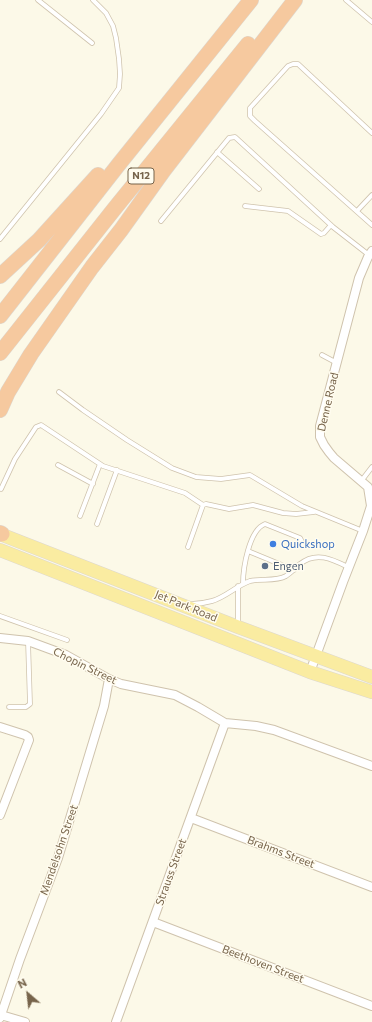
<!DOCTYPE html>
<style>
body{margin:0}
#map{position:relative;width:372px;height:1022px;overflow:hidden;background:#fcf9e8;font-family:Commissioner,sans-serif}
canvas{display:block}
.north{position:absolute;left:8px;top:974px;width:40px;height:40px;-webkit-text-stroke:3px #fffcef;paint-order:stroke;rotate:332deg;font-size:11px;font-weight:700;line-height:16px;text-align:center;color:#77644b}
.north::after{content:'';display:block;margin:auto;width:14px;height:18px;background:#77644b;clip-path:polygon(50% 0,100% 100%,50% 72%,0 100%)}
</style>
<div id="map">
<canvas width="372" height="1022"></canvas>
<div class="north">N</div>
</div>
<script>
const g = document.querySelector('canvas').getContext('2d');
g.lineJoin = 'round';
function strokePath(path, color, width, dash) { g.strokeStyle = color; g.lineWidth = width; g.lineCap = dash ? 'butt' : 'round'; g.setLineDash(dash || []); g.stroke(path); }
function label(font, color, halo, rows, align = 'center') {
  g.font = font + ' Commissioner,sans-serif'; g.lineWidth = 3; g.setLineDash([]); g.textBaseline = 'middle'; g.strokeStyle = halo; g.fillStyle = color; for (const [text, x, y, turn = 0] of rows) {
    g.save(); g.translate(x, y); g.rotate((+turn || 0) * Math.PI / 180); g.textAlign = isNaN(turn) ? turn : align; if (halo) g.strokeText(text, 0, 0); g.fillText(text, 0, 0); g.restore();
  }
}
const lane = new Path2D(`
 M38,0L92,43
 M346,0L372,22
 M372,133L298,64H293L288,66L250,108V116L255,121L372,225
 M217,152L259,189
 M245,206L288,211L321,234L324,233L331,225
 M357,211L372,195
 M161,221L229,138L235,137L333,227L369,255
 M0,239L101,114L119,88L120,74L119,59L116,38L113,26L106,13L93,0
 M322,355L337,363
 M59,392L83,410L127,440L172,468L196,477L221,479L250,475L302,506L363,531
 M58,465L93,484
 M362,480L372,467
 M1,489L15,459L36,427L41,425L103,466L185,493L203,505
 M80,516L100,464
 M97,524L117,470
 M188,547L203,505L206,504L229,509L253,505L283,513L296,514L314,512
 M248,551L294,570
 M243,584C243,568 249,530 265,524L300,538L303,544
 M238,586V624
 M191,604C198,604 205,603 212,601C226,597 236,586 250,581C262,578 275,582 286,576C291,573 295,568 300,564C316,551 332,559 348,567
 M0,616L67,640
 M9,707H26L30,704L28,641`);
const street = new Path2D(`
 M0,638L28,641L66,655L109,679L121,684L175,695L198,707L225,723L256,726L274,730L372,766
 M310,672L343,582L363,531L371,506L368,487L334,458L329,452L324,445L320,437V426L359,278L368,257L372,251
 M0,727L25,735L28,737L29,740L0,815
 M191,818L372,887
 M153,922L372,1006
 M1,1015L25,1022
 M0,1018L20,959L58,858L104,706L109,679
 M116,1022L225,723`);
const primary = new Path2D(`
 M0,534L238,627L372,677
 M0,550L310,672L372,692`);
const highway = new Path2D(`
 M0,276L39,240L98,175
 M0,316L119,164L251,0
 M0,353L115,208L248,44
 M0,410L8,392L31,354L92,267L121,230L164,170L295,0
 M0,533L2,534`);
strokePath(lane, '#cfc3ad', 5.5);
strokePath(street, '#cfc3ad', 10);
strokePath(primary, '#dcd7d0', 14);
strokePath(highway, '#dcd7d0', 16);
strokePath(lane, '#fff', 4);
strokePath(street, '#fff', 8);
strokePath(primary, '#faeca1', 13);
strokePath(highway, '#f6c99f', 15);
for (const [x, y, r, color] of [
 [273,544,4,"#3f7fe0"],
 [265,566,4,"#5c6f8a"]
]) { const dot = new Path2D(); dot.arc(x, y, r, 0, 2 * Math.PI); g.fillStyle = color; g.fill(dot); strokePath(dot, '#fffcef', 1.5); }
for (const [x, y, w] of [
 [141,176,26]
]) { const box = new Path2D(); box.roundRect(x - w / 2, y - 8, w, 16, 3); g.fillStyle = '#fffcef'; g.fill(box); strokePath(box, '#77644b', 1); }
label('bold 10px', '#77644b', null, [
 ["N12",141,176]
]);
label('11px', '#77644b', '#fffcef', [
 ["Denne Road",328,402,-77],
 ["Jet Park Road",186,606,22],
 ["Chopin Street",85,666,26],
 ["Mendelsohn Street",59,850,-71],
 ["Brahms Street",281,852,21],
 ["Strauss Street",171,872,-70],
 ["Beethoven Street",263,964,21]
]);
label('11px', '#366cbe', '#fffcef', [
 ["Quickshop",281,544]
], 'left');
label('11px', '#4e5e75', '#fffcef', [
 ["Engen",273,566]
], 'left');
</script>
